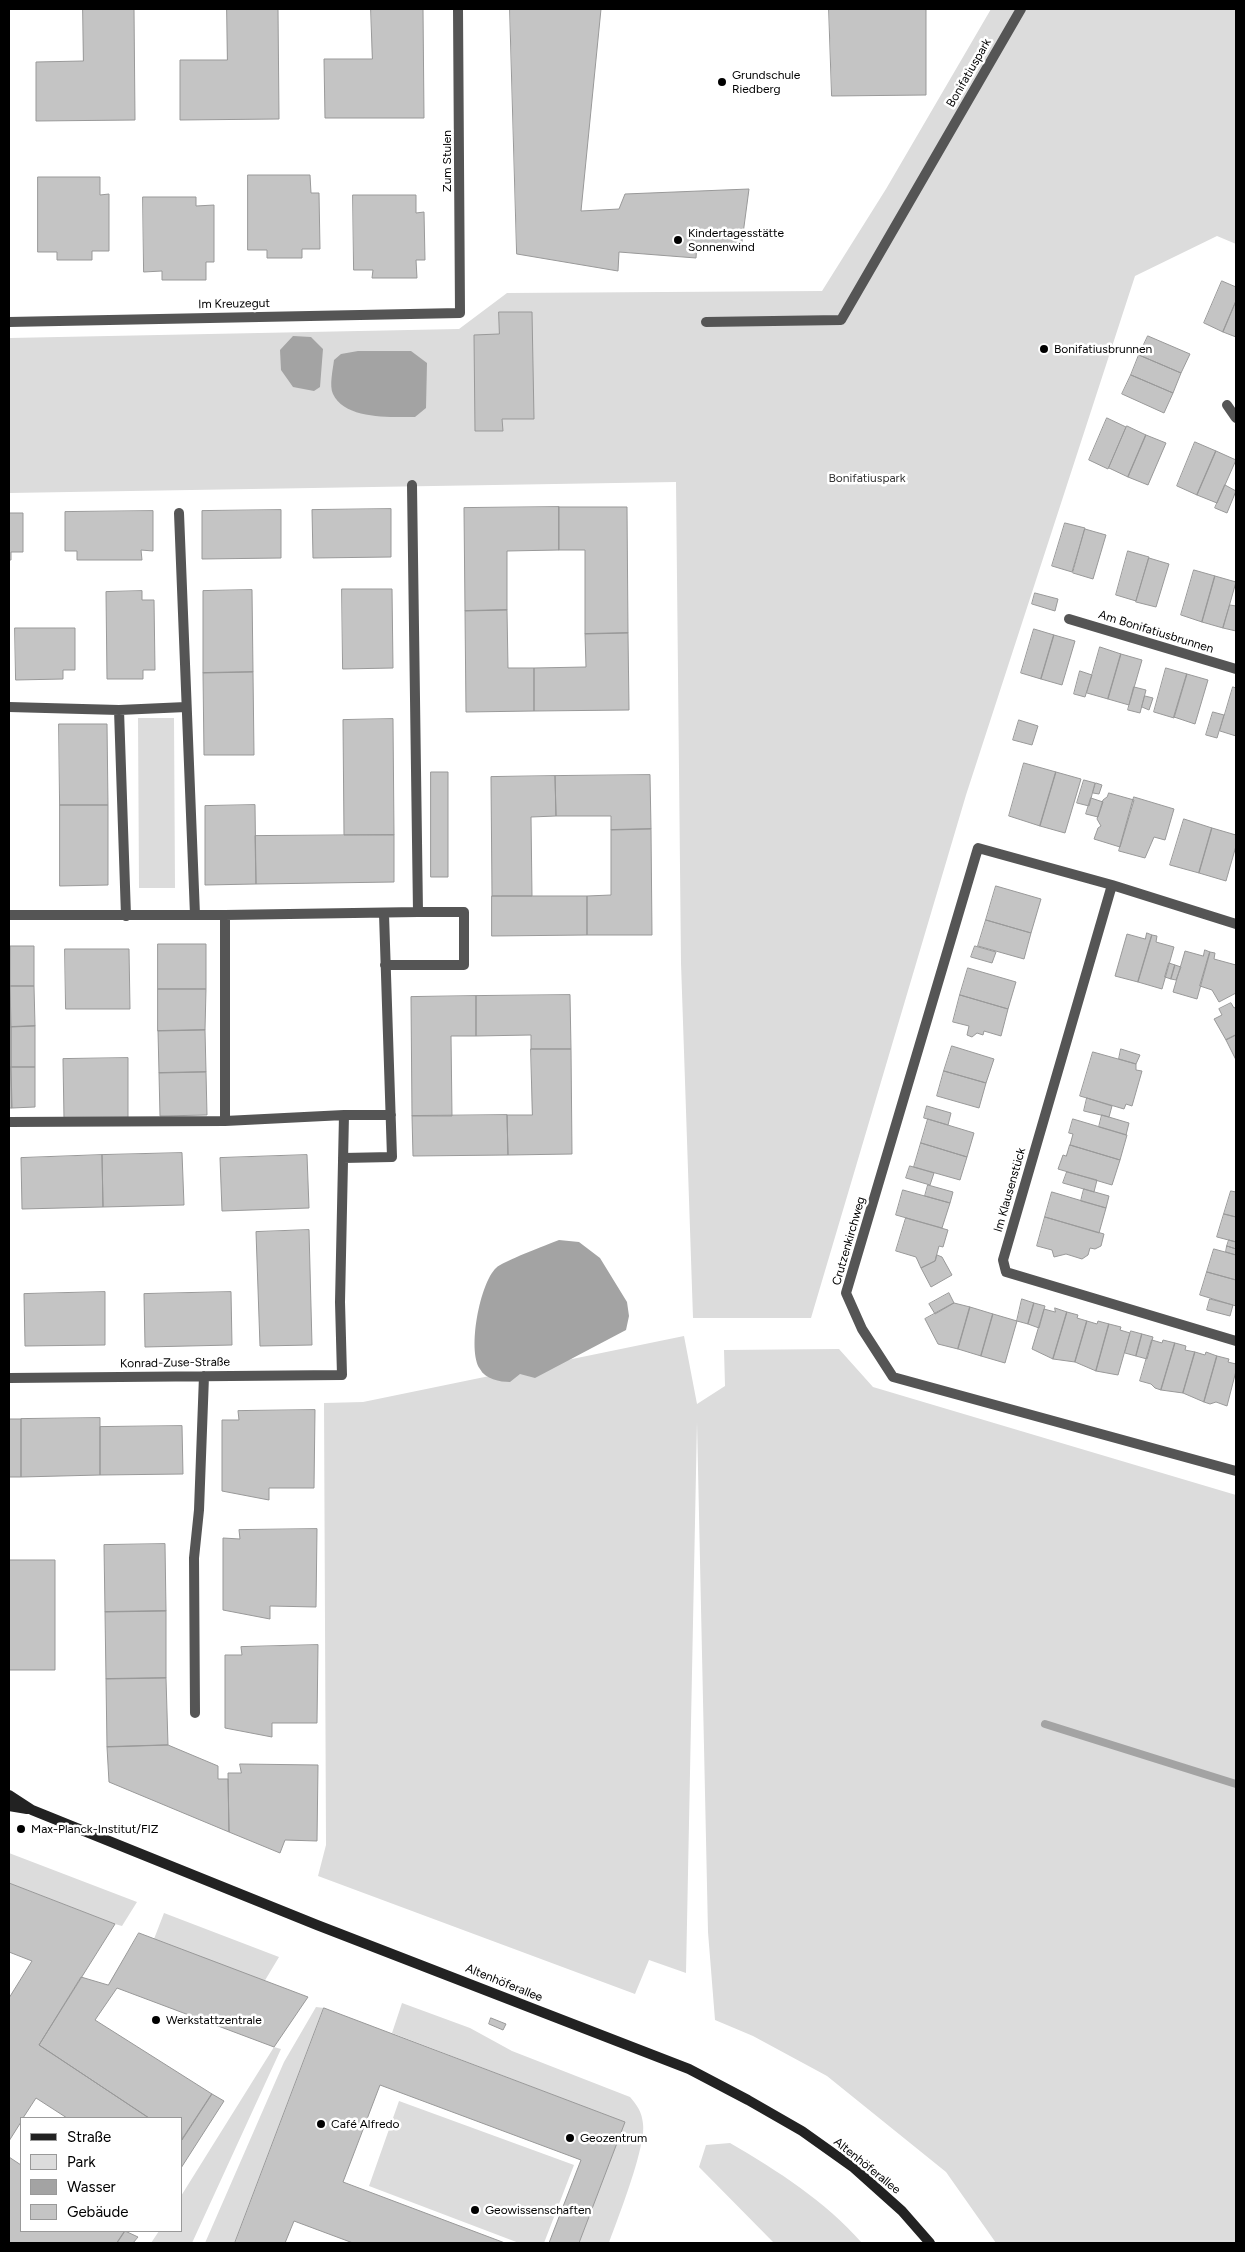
<!DOCTYPE html>
<meta charset="utf-8">
<style>
body{margin:0}
#map{position:relative;width:1245px;height:2252px;overflow:hidden;background:#fff;font-family:Figtree,sans-serif}
canvas{display:block}
.frame{position:absolute;inset:0;border:10px solid #000;pointer-events:none}
.legend{position:absolute;left:20px;top:2117px;width:162px;height:115px;box-sizing:border-box;background:#fff;border:1px solid #999;margin:0;padding:6px 9px;list-style:none;font-size:15px;color:#000}
.legend li{display:flex;align-items:center;gap:10px;height:25px}
.legend b{width:25px;border:1px solid #999}
</style>
<div id="map">
<canvas width="1245" height="2252"></canvas>
<div class="frame"></div>
<ul class="legend">
<li><b style="height:6px;background:#222"></b>Straße</li>
<li><b style="height:14px;background:#dcdcdc"></b>Park</li>
<li><b style="height:14px;background:#a3a3a3"></b>Wasser</li>
<li><b style="height:14px;background:#c4c4c4"></b>Gebäude</li>
</ul>
</div>
<script>
const g = document.querySelector('canvas').getContext('2d');
g.lineJoin = 'round';
function fill(path, color) { g.fillStyle = color; g.fill(path, 'evenodd'); }
function strokePath(path, color, width, dash) { g.strokeStyle = color; g.lineWidth = width; g.lineCap = dash ? 'butt' : 'round'; g.setLineDash(dash || []); g.stroke(path); }
function label(font, color, halo, rows, align = 'center') {
  g.font = font + ' Figtree,sans-serif'; g.lineWidth = 5; g.setLineDash([]); g.textBaseline = 'middle'; g.strokeStyle = halo; g.fillStyle = color; for (const [text, x, y, turn = 0] of rows) {
    g.save(); g.translate(x, y); g.rotate((+turn || 0) * Math.PI / 180); g.textAlign = isNaN(turn) ? turn : align; if (halo) g.strokeText(text, 0, 0); g.fillText(text, 0, 0); g.restore();
  }
}
fill(new Path2D(`
 M991,9H1236V244L1217,236L1135,276L966,795L811,1318H693L681,963L676,482L9,493V338L459,329L507,293L822,291L886,189Z
 M138,718H174L175,888H139Z
 M684,1336L697,1404L725,1386L724,1350L839,1349L873,1387L1236,1495V2243H996L946,2172L827,2076L753,2036L715,2020L708,1932L697,1422L686,1973L649,1960L635,1994L318,1876L326,1845L324,1403L363,1402Z
 M9,1853L137,1902L122,1926L115,1924L9,1883Z
 M164,1913L279,1957L264,1982L154,1939Z
 M402,2003L470,2028L512,2051L630,2097C637,2105 642,2112 643,2124C646,2147 618,2218 609,2243H579L624,2122L392,2033Z
 M316,2007L324,2008L235,2243H205L284,2062Z
 M274,2047L281,2049L192,2243H151L159,2231H181V2196Z
 M399,2101L574,2165L544,2243H519L369,2186Z
 M730,2143C778,2171 825,2201 862,2243H774L699,2167L706,2145Z`), '#dcdcdc');
fill(new Path2D(`
 M293,336L311,337L323,349L320,387L314,391L293,387L281,370L280,350Z
 M358,351H411L427,363L426,408L415,417C392,417 345,420 333,394C329,386 333,369 334,360L341,354Z
 M559,1240L579,1242L600,1258L627,1302L629,1316L626,1330L535,1378L520,1374L510,1382C500,1382 485,1379 480,1369C467,1350 480,1283 496,1268C503,1261 547,1245 559,1240Z`), '#a3a3a3');
strokePath(new Path2D(`
 M1045,1724L1236,1784`), '#a3a3a3', 8);
const building = new Path2D(`
 M83,9H134L135,120L36,121V62L83,61Z
 M227,9H278L279,119L180,120V60H227Z
 M371,9H423L424,118H325L324,59H372Z
 M510,9H601L581,211L619,209L625,194L749,189L741,249L697,244L696,258L619,252L618,271L517,254Z
 M829,9H926V95L832,96Z
 M248,175H310L311,193H319L320,249H302V258H267V250H248Z
 M38,177H100V195L109,194V251H92V260H57V252H38Z
 M353,195H416V213L424,212L425,260H416L417,278H372L373,270H354Z
 M143,197H196V206L214,205V262H206V280H162V271L144,272Z
 M1222,281L1236,287V301L1223,332L1204,323Z
 M1236,301V337L1223,332Z
 M499,312H532L534,419H502L503,431H475L474,335L499,334Z
 M1148,336L1190,354L1181,373L1139,355Z
 M1139,355L1181,373L1173,393L1131,375Z
 M1131,375L1173,393L1164,413L1122,394Z
 M1107,418L1126,427L1108,469L1089,460Z
 M1127,426L1146,435L1128,477L1109,468Z
 M1146,435L1166,443L1148,485L1128,477Z
 M1195,442L1216,451L1197,495L1177,486Z
 M1216,451L1236,460L1217,503L1197,495Z
 M1225,485L1236,491L1227,513L1215,508Z
 M559,507H627L628,633L585,634V550H559Z
 M559,507V550L507,551V610L465,611L464,508Z
 M391,509V557L313,558L312,510Z
 M281,510V558L202,559V511Z
 M153,511V551L141,550L142,560H77V551H65V512Z
 M9,513H23V552H11V560H9Z
 M1065,523L1085,528L1072,572L1052,566Z
 M1085,529L1106,535L1093,579L1073,573Z
 M1128,551L1149,557L1136,601L1116,595Z
 M1149,558L1169,564L1156,607L1136,602Z
 M1194,570L1215,576L1202,622L1181,615Z
 M1215,576L1236,582L1223,628L1202,622Z
 M342,589H392L393,668L343,669Z
 M252,590L253,672L203,673V591Z
 M142,591V600H154L155,670H143V679H107L106,592Z
 M1035,593L1058,599L1055,611L1032,604Z
 M1230,605L1236,606V631L1223,628Z
 M507,610L508,668H534V711L466,712L465,611Z
 M15,628H75V670H63V679L16,680Z
 M1034,629L1054,635L1041,679L1021,673Z
 M628,633L629,710L534,711V668L586,667L585,634Z
 M1054,635L1075,641L1062,685L1041,679Z
 M1100,647L1121,654L1108,699L1087,693Z
 M1121,654L1142,660L1129,705L1108,699Z
 M1166,668L1187,674L1174,718L1154,712Z
 M1080,671L1092,675L1085,697L1074,694Z
 M253,672L254,755H204L203,673Z
 M1187,674L1208,680L1195,724L1174,717Z
 M1134,687L1146,690L1140,713L1128,710Z
 M1233,687L1236,688V736L1220,731Z
 M1145,696L1153,698L1149,710L1142,707Z
 M1213,712L1224,715L1217,738L1206,735Z
 M393,719L394,835H344L343,720Z
 M1019,720L1038,726L1032,745L1013,740Z
 M59,724H107L108,805H60Z
 M1024,763L1056,772L1040,826L1009,816Z
 M431,772H448V877H431Z
 M1056,772L1081,779L1065,833L1040,826Z
 M650,775L651,829L611,830V816H556L555,776Z
 M555,776L556,816L531,817L532,896H492L491,777Z
 M1084,780L1095,783L1089,806L1077,803Z
 M1096,783L1102,785L1099,794L1093,793Z
 M1109,793L1134,800L1120,847L1094,839L1098,828L1101,826L1097,819L1103,800L1107,797Z
 M1134,797L1174,809L1165,840L1154,837L1145,858L1119,851Z
 M1091,798L1103,802L1098,817L1086,814Z
 M60,805H108V885L60,886Z
 M255,805L256,884L205,885V806Z
 M1184,819L1212,828L1199,873L1170,865Z
 M1212,828L1236,835V846L1226,881L1199,873Z
 M651,829L652,935H587V896L611,895V830Z
 M394,835V882L256,884L255,836Z
 M996,886L1041,899L1031,933L986,920Z
 M492,896H587V935L492,936Z
 M986,920L1031,933L1024,959L978,946Z
 M1147,933L1152,935L1138,982L1115,976L1127,934L1145,939Z
 M1152,935L1157,936L1156,942L1174,947L1162,989L1138,982Z
 M158,944H206V989H158Z
 M9,946H10V986H9Z
 M10,946H34V986H10Z
 M975,946L996,952L992,963L971,957Z
 M65,949H129L130,1009H66Z
 M1205,950L1210,952L1197,999L1173,992L1185,951L1203,956Z
 M1210,952L1215,953L1214,959L1236,965V993L1219,1002L1212,990L1200,986Z
 M1169,963L1175,965L1171,979L1165,977Z
 M1175,965L1181,967L1176,980L1171,979Z
 M968,968L1016,982L1008,1009L960,995Z
 M9,986H10L11,1027H9Z
 M10,986H34L35,1026L11,1027Z
 M158,989H206L205,1030L158,1031Z
 M570,995L571,1049H531V1035L476,1036V996Z
 M960,995L1008,1009L1001,1036L984,1031L983,1035L977,1033L972,1037L967,1035L969,1026L953,1022Z
 M476,996V1036H451L452,1116H412L411,997Z
 M1231,1003L1234,1008L1236,1007V1035L1226,1040L1214,1019L1222,1015L1219,1009Z
 M35,1026V1067H11V1027Z
 M9,1027H11V1067H9Z
 M205,1030L206,1072L159,1073L158,1031Z
 M1236,1035V1060L1226,1040Z
 M952,1046L994,1059L986,1083L944,1071Z
 M531,1049H571L572,1154L508,1155L507,1115H532Z
 M1121,1049L1140,1055L1136,1064L1119,1059Z
 M1093,1052L1136,1064V1070L1142,1071L1132,1106L1126,1104L1124,1109L1080,1096Z
 M128,1058V1118L64,1119L63,1059Z
 M9,1067H11L12,1108H9Z
 M11,1067H35V1107L12,1108Z
 M944,1071L986,1083L979,1108L937,1096Z
 M206,1072L207,1115L160,1116L159,1073Z
 M1087,1098L1112,1106L1109,1117L1084,1111Z
 M927,1106L951,1113L948,1125L924,1118Z
 M507,1115L508,1155L413,1156L412,1116Z
 M1102,1115L1129,1123L1126,1135L1099,1127Z
 M928,1119L974,1133L967,1157L921,1143Z
 M1073,1119L1127,1135L1120,1160L1070,1145L1073,1134L1069,1133Z
 M921,1143L967,1157L960,1180L914,1167Z
 M1070,1145L1120,1160L1112,1185L1058,1169L1063,1155L1066,1156Z
 M182,1153L184,1205L103,1207L102,1155Z
 M102,1155L103,1207L22,1209L21,1158Z
 M307,1155L309,1208L222,1211L220,1158Z
 M910,1166L934,1173L930,1185L906,1178Z
 M1067,1172L1097,1180L1094,1192L1063,1183Z
 M928,1185L953,1192L950,1203L925,1196Z
 M1084,1189L1109,1196L1106,1208L1081,1201Z
 M903,1190L950,1203L942,1228L896,1215Z
 M1231,1191L1236,1192V1217L1224,1214Z
 M1052,1192L1106,1208L1099,1233L1045,1217Z
 M1224,1214L1236,1217V1242L1217,1237Z
 M1045,1217L1104,1234L1101,1246L1095,1249L1090,1248L1088,1255L1082,1259L1066,1254L1054,1257L1052,1250L1037,1246Z
 M906,1218L948,1230L943,1247L939,1246L935,1261L921,1268L916,1257L896,1251Z
 M309,1230L312,1345L260,1346L256,1232Z
 M1229,1240L1236,1242V1249L1227,1246Z
 M1227,1246L1236,1249V1255L1226,1252Z
 M1214,1249L1236,1255V1280L1207,1272Z
 M937,1255L942,1257L952,1275L931,1287L921,1268L935,1261Z
 M1207,1272L1236,1280V1306L1200,1295Z
 M105,1292V1345L25,1346L24,1294Z
 M231,1292L232,1345L145,1347L144,1294Z
 M949,1293L954,1303L935,1314L929,1304Z
 M1022,1299L1034,1303L1028,1324L1017,1321Z
 M1210,1299L1233,1305L1230,1316L1207,1310Z
 M954,1303L970,1307L958,1349L938,1344L925,1319Z
 M1034,1303L1045,1306L1039,1328L1028,1324Z
 M970,1307L993,1314L981,1356L958,1349Z
 M1055,1308L1067,1312L1053,1359L1032,1349L1044,1309L1055,1312Z
 M1067,1312L1078,1315L1077,1318L1087,1321L1075,1362L1053,1359Z
 M993,1314L1017,1321L1005,1363L981,1356Z
 M1087,1321L1097,1324L1098,1321L1109,1324L1096,1371L1075,1362Z
 M1109,1324L1121,1327L1120,1330L1130,1333L1118,1375L1096,1371Z
 M1131,1331L1142,1334L1136,1356L1125,1353Z
 M1142,1334L1153,1337L1147,1359L1136,1356Z
 M1152,1340L1162,1343L1163,1340L1175,1343L1161,1390L1155,1388L1151,1384L1140,1381Z
 M1175,1343L1186,1346L1185,1350L1195,1352L1183,1393L1161,1390Z
 M1195,1352L1205,1355L1206,1352L1217,1356L1204,1402L1183,1393Z
 M1217,1356L1229,1359L1228,1362L1236,1364V1371L1227,1406L1216,1402L1210,1404L1204,1402Z
 M315,1410L314,1488H269V1500L222,1491V1420H239L238,1411Z
 M100,1418V1475L21,1477V1419Z
 M9,1419H21V1477H9Z
 M182,1426L183,1474L100,1475V1427Z
 M317,1529L316,1607L270,1606V1619L223,1610V1538L240,1539L239,1530Z
 M165,1544L166,1611L105,1612L104,1545Z
 M9,1560H55V1670H9Z
 M166,1611V1678L106,1679L105,1612Z
 M318,1645L317,1723H272V1737L225,1728V1655H242L241,1647Z
 M166,1678L168,1745L107,1747L106,1679Z
 M168,1745L218,1766V1779H228L229,1832L109,1782L107,1747Z
 M240,1764L318,1765L317,1841L285,1840L280,1853L229,1832L228,1773H241Z
 M9,1883L115,1924L39,2045L149,2118H67L36,2098L23,2118H21V2122L9,2141V1998L32,1961L9,1952Z
 M139,1933L308,1997L274,2047L117,1988L95,2020L212,2094L182,2140L181,2118H149L39,2045L81,1977L108,1985Z
 M324,2008L625,2122L579,2243H549L581,2160L380,2085L343,2182L505,2243H353L294,2221L285,2243H235Z
 M491,2018L506,2024L503,2030L489,2024Z
 M212,2094L224,2101L181,2168V2141Z
 M9,2157L21,2165V2231H125L117,2243H9Z
 M125,2231L138,2237L133,2243H117Z`);
fill(building, '#c4c4c4');
strokePath(building, '#999', 1);
strokePath(new Path2D(`
 M9,322L460,313L458,9
 M706,322L841,320L1021,9
 M1227,405L1236,418
 M179,513L195,915
 M1069,619L1236,669
 M9,707L119,710L186,707
 M119,710L126,916
 M1112,885L1003,1260L1006,1272L1236,1341
 M9,915H225V1121
 M225,915L418,912L412,485
 M1236,924L1112,885L978,848L846,1293L862,1329L893,1377L1236,1471
 M385,965H464V912H418
 M344,1115H391
 M9,1122L225,1121L344,1115L340,1302L342,1375L9,1378
 M343,1158L392,1157L384,914
 M195,1713L194,1558L199,1510L204,1376`), '#555', 10);
strokePath(new Path2D(`
 M9,1795L32,1810L317,1925L689,2069L748,2100L802,2131L854,2168L902,2211L930,2243
 M9,1806L27,1809`), '#222', 10);
for (const [x, y, r, color] of [
 [722,82,5,"#000"],
 [678,240,5,"#000"],
 [1044,349,5,"#000"],
 [21,1829,5,"#000"],
 [156,2020,5,"#000"],
 [321,2124,5,"#000"],
 [570,2138,5,"#000"],
 [475,2210,5,"#000"]
]) { const dot = new Path2D(); dot.arc(x, y, r, 0, 2 * Math.PI); g.fillStyle = color; g.fill(dot); strokePath(dot, '#fff', 2); }
label('12px', '#000', '#fff', [
 ["Bonifatiuspark",969,73,-60],
 ["Zum Stulen",447,161,-90],
 ["Im Kreuzegut",234,304,-1],
 ["Am Bonifatiusbrunnen",1156,632,17],
 ["Im Klausenstück",1010,1190,-74],
 ["Crutzenkirchweg",849,1241,-74],
 ["Konrad-Zuse-Straße",175,1363,-1],
 ["Altenhöferallee",504,1983,22],
 ["Altenhöferallee",867,2166,39]
]);
label('12px', '#000', '#fff', [
 ["Grundschule",732,75],
 ["Riedberg",732,89],
 ["Kindertagesstätte",688,233],
 ["Sonnenwind",688,247],
 ["Bonifatiusbrunnen",1054,349],
 ["Max-Planck-Institut/FIZ",31,1829],
 ["Werkstattzentrale",166,2020],
 ["Café Alfredo",331,2124],
 ["Geozentrum",580,2138],
 ["Geowissenschaften",485,2210]
], 'left');
label('12px', '#333', '#fff', [
 ["Bonifatiuspark",867,478]
]);
</script>
